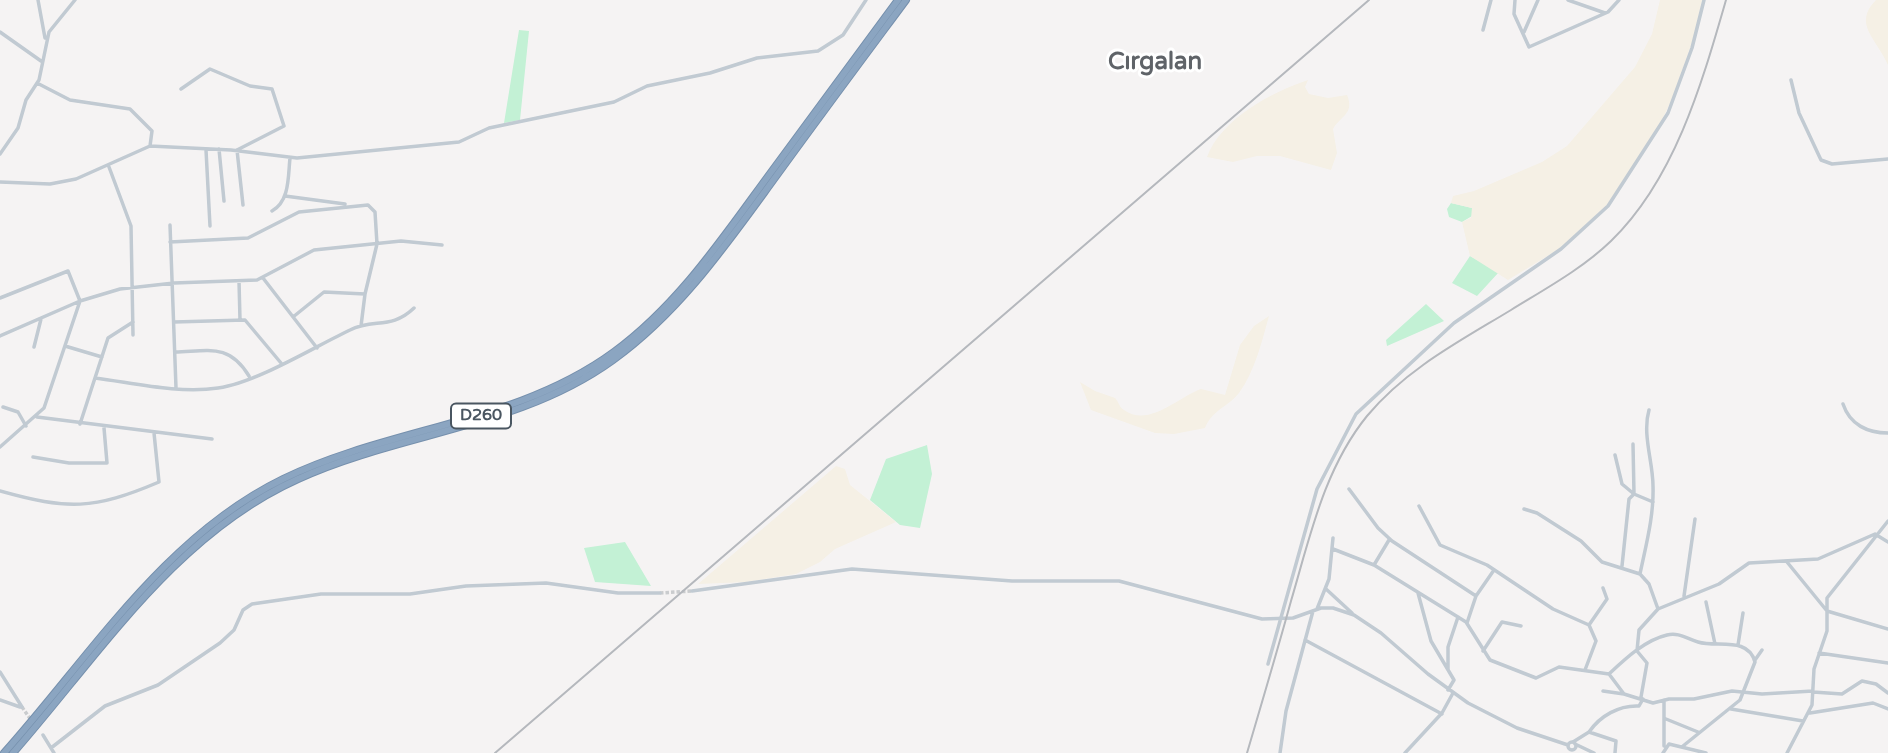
<!DOCTYPE html>
<meta charset="utf-8">
<style>
body{margin:0}
canvas{display:block;background:#f5f3f3}
</style>
<canvas width="1888" height="753"></canvas>
<script>
const g = document.querySelector('canvas').getContext('2d');
g.lineJoin = 'round';
function fill(path, color) { g.fillStyle = color; g.fill(path, 'evenodd'); }
function strokePath(path, color, width, dash) { g.strokeStyle = color; g.lineWidth = width; g.lineCap = dash ? 'butt' : 'round'; g.setLineDash(dash || []); g.stroke(path); }
function label(font, color, halo, rows, align = 'center') {
  g.font = font + ' "Varela Round",sans-serif'; g.lineWidth = 6; g.setLineDash([]); g.textBaseline = 'middle'; g.strokeStyle = halo; g.fillStyle = color; for (const [text, x, y, turn = 0] of rows) {
    g.save(); g.translate(x, y); g.rotate((+turn || 0) * Math.PI / 180); g.textAlign = isNaN(turn) ? turn : align; if (halo) g.strokeText(text, 0, 0); g.fillText(text, 0, 0); g.restore();
  }
}
fill(new Path2D(`
 M519,30L529,31L520,120L504,123Z
 M1451,203L1472,208V216L1462,222L1449,217L1447,209Z
 M1470,256L1499,272L1477,296L1452,283Z
 M1426,304L1444,321L1387,346L1386,340Z
 M927,445L932,474L920,528L900,525L870,500L886,459Z
 M625,542L651,586L595,582L584,548Z`), '#c3f1d5');
fill(new Path2D(`
 M1660,0H1702L1694,37L1672,99L1662,120L1610,202L1559,249L1508,280L1470,256L1462,222L1471,218L1472,208L1451,203L1453,196L1474,191L1542,162L1567,146L1635,67L1652,34Z
 M1876,0H1888V65C1877,39 1852,24 1876,0Z
 M1308,80L1305,87L1309,94L1328,98L1347,95C1355,114 1340,116 1333,129L1337,153L1331,170L1280,156H1257L1233,162L1207,157C1221,119 1272,92 1308,80Z
 M1269,316C1262,341 1255,371 1239,393C1228,407 1212,410 1205,428L1174,434L1155,433L1091,410L1080,382L1095,391L1115,398C1119,402 1119,407 1124,410C1149,428 1178,397 1201,389L1225,395L1240,345L1254,326Z
 M836,466L845,469L850,485L896,522L835,549L820,562L796,574L746,582L698,584Z`), '#f5f0e5');
strokePath(new Path2D(`
 M660,593L692,591
 M22,707L31,720`), '#caccce', 3.5, [3.5, 2]);
const highway = new Path2D(`
 M4,753C90,657 164,537 283,479C390,427 516,424 614,352C678,305 722,239 769,175C812,117 855,59 898,0
 M13,753C99,655 175,534 298,479C401,432 519,428 613,360C681,311 728,242 777,175C819,117 863,58 906,0`);
strokePath(highway, '#7690ad', 8);
strokePath(new Path2D(`
 M38,0L45,38
 M1515,0L1514,14L1529,47L1608,12L1619,0
 M1568,0L1605,13
 M1483,30L1491,0
 M0,32L41,61
 M1524,32L1538,0
 M1791,80L1799,113L1821,160L1832,164L1888,159
 M37,83L70,100L130,109L152,131L150,146
 M181,89L210,69L250,86L272,89L284,126L237,150L243,205
 M219,149L224,201
 M206,150L210,226
 M0,154L18,128L26,100L39,80L49,32L75,0
 M109,167L131,226L133,335
 M0,182L50,184L76,179L150,146L231,150L297,158L459,142L489,128L614,102L647,86L710,73L757,58L818,51L843,35L866,0
 M285,196L345,204
 M272,211C290,201 288,176 290,158
 M170,225L176,388
 M170,242L248,238L299,212L368,205L375,212L377,244L365,294L361,326
 M263,278L317,348
 M239,281L240,320
 M0,298L68,271L80,301L44,408L0,447
 M293,317L324,292L365,294
 M174,322L245,320L281,363
 M0,336L80,301L120,289L174,283L257,280L314,250L401,241L442,245
 M65,346L102,357
 M34,347L41,319
 M175,352C209,351 229,343 249,376
 M95,378C134,383 179,394 218,388C256,383 314,347 350,330C374,318 391,330 414,308
 M1843,404C1850,425 1868,433 1888,433
 M3,407L18,412L26,426
 M37,417L212,439
 M80,424L108,338L133,322
 M1615,455L1622,484L1634,494L1653,502
 M33,457L69,463H107L104,428
 M1349,489L1378,528L1392,541L1476,596
 M0,491C68,510 93,510 159,482L154,433
 M1419,506L1440,545L1487,565L1553,609L1589,625L1596,641L1585,670
 M1524,509L1537,513L1581,541L1602,562L1640,574L1649,584L1658,609
 M1333,549L1374,565L1466,622L1490,660L1536,678L1559,667L1609,674L1624,694L1653,703L1669,699H1694L1732,691L1762,694L1813,691
 M1787,562L1827,611L1888,629
 M1374,565L1389,540
 M1622,566L1629,499L1634,494L1633,444
 M1640,574C1646,545 1654,516 1653,486C1653,462 1642,434 1649,410
 M1326,589L1352,613
 M692,591L852,569L1012,581H1119L1262,619L1293,618L1321,608H1333L1354,615L1381,633L1428,674L1468,703L1517,728L1568,745
 M1418,593L1431,641L1454,680L1448,690
 M1684,596L1695,519
 M1706,602L1715,644
 M1317,609L1329,579L1333,538
 M1467,623L1476,596L1494,570
 M1589,625L1607,599L1603,588
 M1305,640L1442,714
 M1738,645L1743,613
 M1483,651L1502,622L1521,626
 M1819,653L1888,663
 M1755,660L1762,650
 M1268,664L1317,489L1356,414L1454,323L1561,249L1608,206L1668,113L1692,48L1704,0
 M1448,670V647L1458,617
 M0,672L22,707
 M1609,674C1625,659 1645,640 1667,635C1679,632 1687,639 1698,642C1717,648 1748,636 1755,662L1740,700L1683,746
 M1603,691L1624,694
 M1813,692L1842,694L1862,681L1876,684L1888,693
 M1641,697L1647,663L1637,651L1639,630L1658,609L1719,584L1749,563L1818,559L1875,534L1888,542
 M0,700L20,707
 M1731,709L1803,721
 M1810,713L1873,703L1888,709
 M1666,719L1698,732
 M1589,732C1600,716 1619,705 1639,706L1643,699
 M43,735L54,753
 M1568 746a4 4 0 1 1 8 0a4 4 0 1 1-8 0Z
 M1573,742L1589,732L1616,741L1615,753
 M1575,744L1594,753
 M1664,746V700
 M51,748L105,706L158,685L220,643L234,630L243,610L252,604L321,594H410L466,586L546,583L618,593H660
 M1280,753L1286,711L1313,611
 M1405,753L1442,713L1453,693
 M1663,753L1669,744L1706,753
 M1787,753L1812,705L1814,669L1827,631V598L1888,521`), '#c1cad2', 3.5);
strokePath(highway, '#8ba5c1', 6);
strokePath(new Path2D(`
 M495,753L1369,0
 M1247,753C1262,702 1277,652 1291,601C1310,537 1324,469 1367,416C1406,369 1460,341 1511,310C1545,289 1582,269 1611,241C1675,179 1702,83 1726,0`), '#b5b8bd', 2);
for (const [x, y, w] of [
 [481,416,60]
]) { const box = new Path2D(); box.roundRect(x - w / 2, y - 12.5, w, 25, 5); g.fillStyle = '#fff'; g.fill(box); strokePath(box, '#4a5661', 2); }
label('bold 16px', '#4a5661', null, [
 ["D260",481,416]
]);
label('bold 24px', '#5f6368', '#fff', [
 ["Cırgalan",1155,63]
]);
</script>
